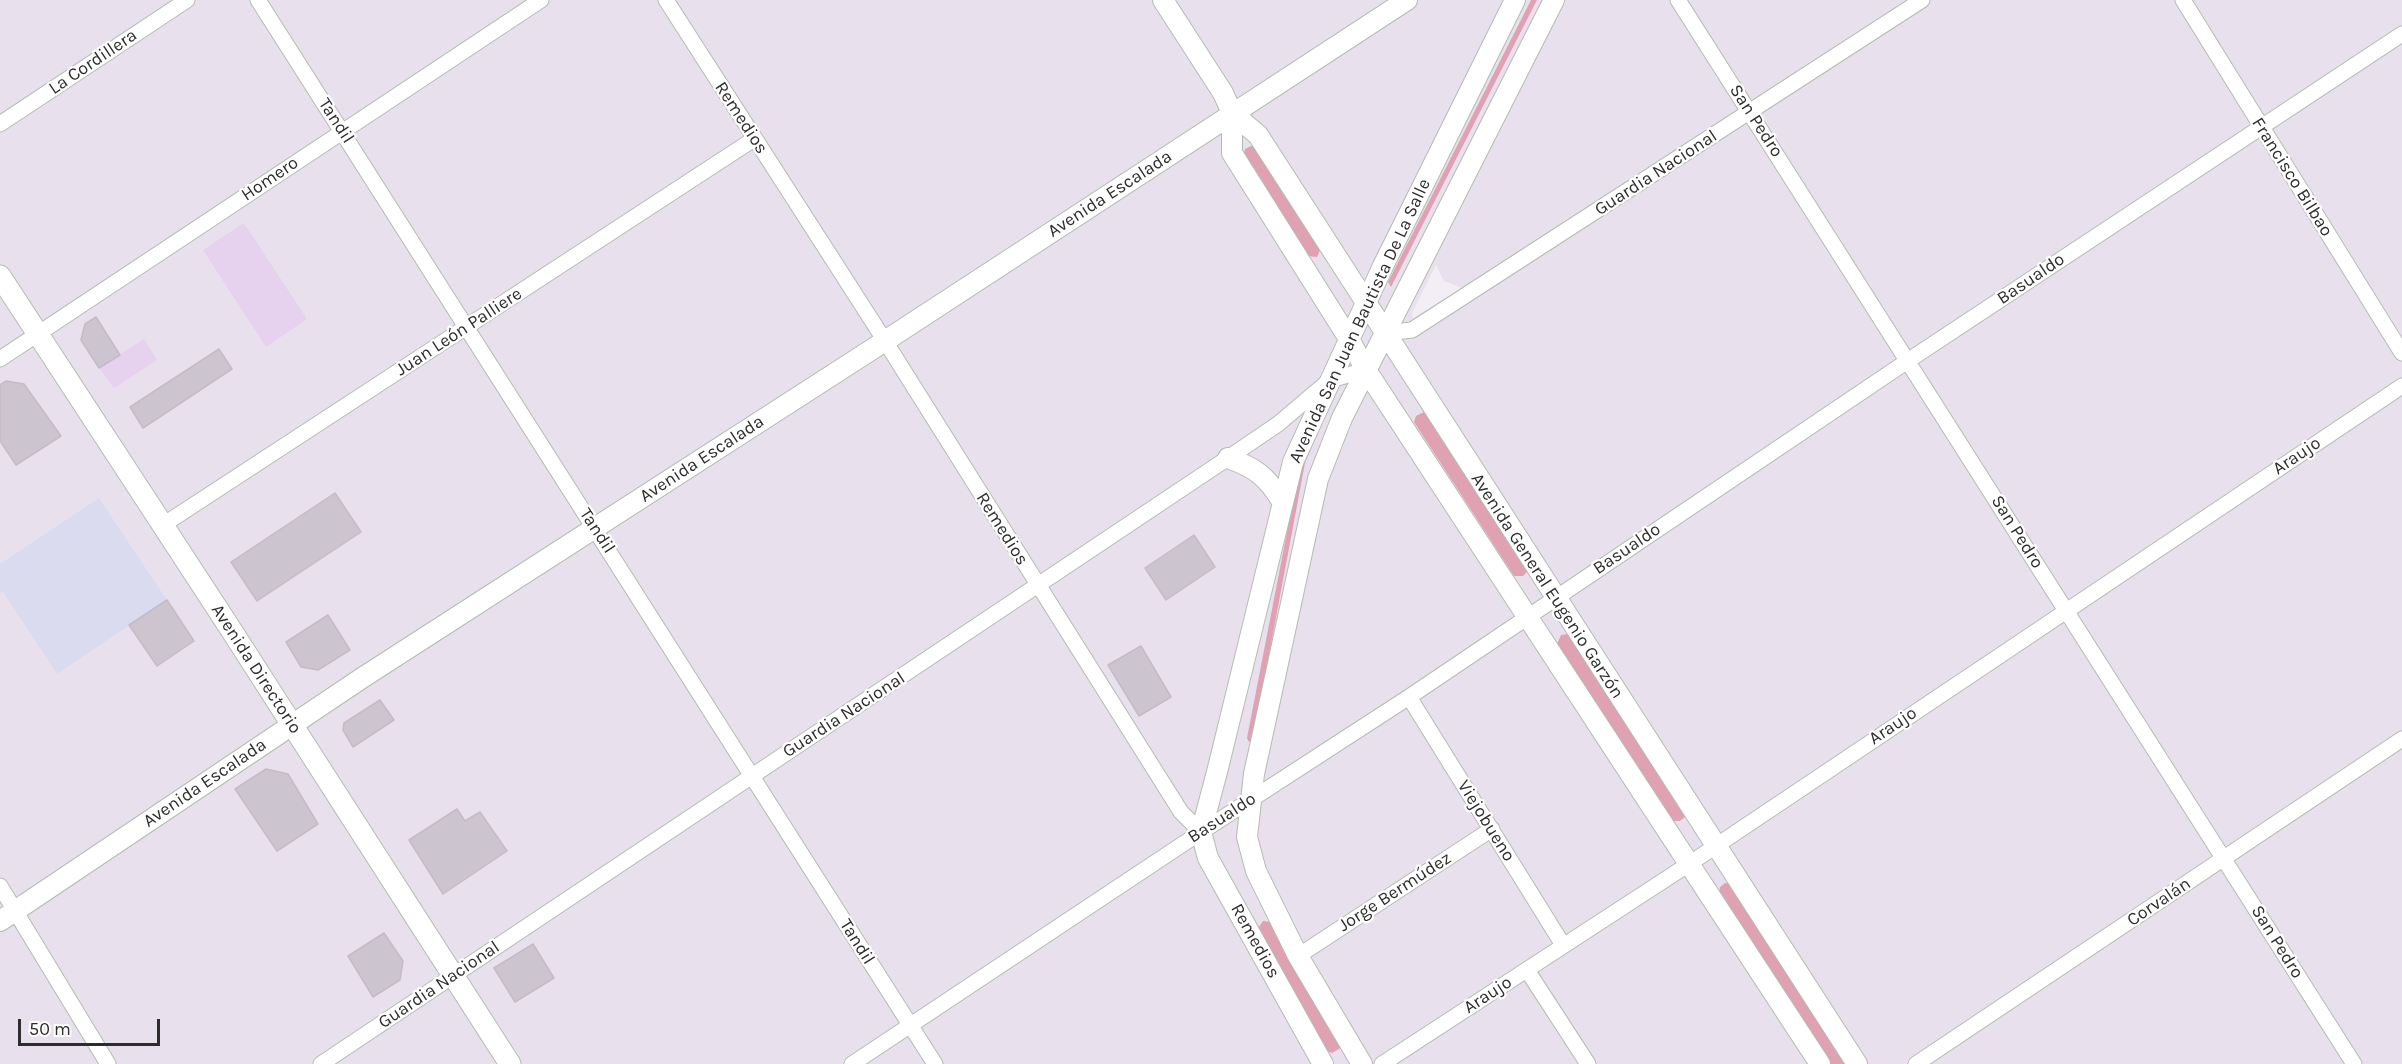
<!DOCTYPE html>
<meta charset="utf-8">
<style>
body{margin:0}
#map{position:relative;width:2402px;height:1064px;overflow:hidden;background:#e9e0ed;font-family:Karla,sans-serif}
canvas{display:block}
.scale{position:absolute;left:18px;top:1019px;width:142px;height:27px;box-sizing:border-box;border:3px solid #2d2d2d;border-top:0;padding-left:8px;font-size:18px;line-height:21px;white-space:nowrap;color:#2d2d2d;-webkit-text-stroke:4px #fff;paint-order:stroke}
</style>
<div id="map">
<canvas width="2402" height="1064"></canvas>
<div class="scale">50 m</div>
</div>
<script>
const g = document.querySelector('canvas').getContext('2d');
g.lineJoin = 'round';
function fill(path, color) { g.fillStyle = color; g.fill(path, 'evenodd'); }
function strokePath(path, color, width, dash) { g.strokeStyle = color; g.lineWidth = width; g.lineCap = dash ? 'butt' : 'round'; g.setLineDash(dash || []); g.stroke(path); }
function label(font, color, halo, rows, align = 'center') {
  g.font = font + ' Karla,sans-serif'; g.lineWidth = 4.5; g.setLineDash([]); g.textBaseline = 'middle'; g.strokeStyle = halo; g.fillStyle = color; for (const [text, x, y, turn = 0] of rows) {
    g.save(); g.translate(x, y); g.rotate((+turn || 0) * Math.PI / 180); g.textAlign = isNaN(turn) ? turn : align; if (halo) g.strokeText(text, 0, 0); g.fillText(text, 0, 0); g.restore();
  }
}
fill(new Path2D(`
 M244,223L307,319L266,347L203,250Z
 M144,339L157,360L114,388L99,368Z`), '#e6d1ee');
fill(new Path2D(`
 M99,498L167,600L57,674L3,592L0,593V564Z`), '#dbdbef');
fill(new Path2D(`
 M1531,0H1537L1391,287L1388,282Z
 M1251,146L1256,147L1321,248L1317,257L1307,256L1243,156L1245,149Z
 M1329,406L1305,463L1253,740L1249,742L1247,738L1300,465Z
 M1424,412L1527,568V572L1523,576H1514L1414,422L1416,416Z
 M1569,634L1685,812V817L1680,821H1672L1557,644L1561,635Z
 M1725,883L1731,884L1846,1064H1829L1719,894L1720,887Z
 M1263,921L1271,922L1341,1045L1339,1049L1332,1053L1325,1050L1259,931V927Z`), '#e0a1b3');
fill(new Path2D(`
 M1436,265L1444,281L1462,288L1413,318L1412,313Z`), '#f3eef6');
const building = new Path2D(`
 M96,317L120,355L99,368L81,340L85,324Z
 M219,349L232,369L143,428L130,407Z
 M6,381L24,384L61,436L16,465L0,441V385Z
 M335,493L361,532L257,601L231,562Z
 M1194,535L1215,567L1166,600L1145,568Z
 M167,600L194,641L157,666L129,625Z
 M328,615L350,650L318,670L301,667L286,642Z
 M1141,646L1171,697L1139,716L1108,665Z
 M380,700L394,720L353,747L343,730L344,723Z
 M266,769L288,774L318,824L277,851L235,789Z
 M457,809L465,821L480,812L507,851L443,894L409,840Z
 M384,933L403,961L400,980L373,997L348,956Z
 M533,944L554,978L515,1002L494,968Z`);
fill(building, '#ccc5d0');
strokePath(building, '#c5bac9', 1.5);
const minor = new Path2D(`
 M258,0L935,1064
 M666,0L885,341L1181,812L1201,832
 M1678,0L2354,1064
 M2183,0L2402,353
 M0,124L187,0
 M1385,333L1412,330L1922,0
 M0,359L541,0
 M163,525L754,139
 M1409,697L1563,945
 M0,886L108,1064
 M1298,956L1492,829
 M1527,970L1588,1064
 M321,1064L1228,458L1278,424L1330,380L1366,370
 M852,1064L1201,832L1409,697L1909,360L2402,34
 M1382,1064L1689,864L2402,386
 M1916,1064L2402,739`);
const tertiary = new Path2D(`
 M1163,0L1223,93L1232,113L1258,135L1857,1064
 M1232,113V153L1349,339L1366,370L1820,1064
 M1228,458C1256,468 1266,476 1282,501
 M0,921L362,678L885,341L1407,0
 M1323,1064L1208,858L1201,832L1217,772L1293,462L1383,266L1515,0
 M1362,1064L1298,956L1256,871L1247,837L1254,774L1318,479L1342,418L1554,0`);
const secondary = new Path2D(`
 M0,276L228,625L510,1064`);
strokePath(minor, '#b2bcb1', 17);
strokePath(tertiary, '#b2bcb1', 22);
strokePath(secondary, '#b2bcb1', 23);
strokePath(minor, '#fff', 15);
strokePath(tertiary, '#fff', 20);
strokePath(secondary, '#fff', 21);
label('18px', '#2d2d2d', '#fff', [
 ["La Cordillera",93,62,-34],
 ["Remedios",741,118,57],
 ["Tandil",336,121,57],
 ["San Pedro",1756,121,57],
 ["Guardia Nacional",1656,173,-33],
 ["Francisco Bilbao",2292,177,58],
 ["Homero",270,179,-34],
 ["Avenida Escalada",1110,194,-33],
 ["Basualdo",2031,279,-34],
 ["Avenida San Juan Bautista De La Salle",1360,321,-65],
 ["Juan León Palliere",459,332,-33],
 ["Araujo",2297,456,-34],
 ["Avenida Escalada",702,459,-33],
 ["Remedios",1002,529,58],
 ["Tandil",597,531,57],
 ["San Pedro",2017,532,58],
 ["Basualdo",1627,549,-34],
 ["Avenida General Eugenio Garzón",1547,586,57],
 ["Avenida Directorio",256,669,57],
 ["Guardia Nacional",844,715,-33],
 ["Araujo",1893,726,-34],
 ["Avenida Escalada",205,783,-34],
 ["Basualdo",1222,818,-33],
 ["Viejobueno",1486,821,58],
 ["Jorge Bermúdez",1395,892,-33],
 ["Corvalán",2159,902,-34],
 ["Remedios",1255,941,61],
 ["Tandil",857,942,58],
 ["San Pedro",2277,942,58],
 ["Guardia Nacional",439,985,-34],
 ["Araujo",1488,995,-33]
]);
</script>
